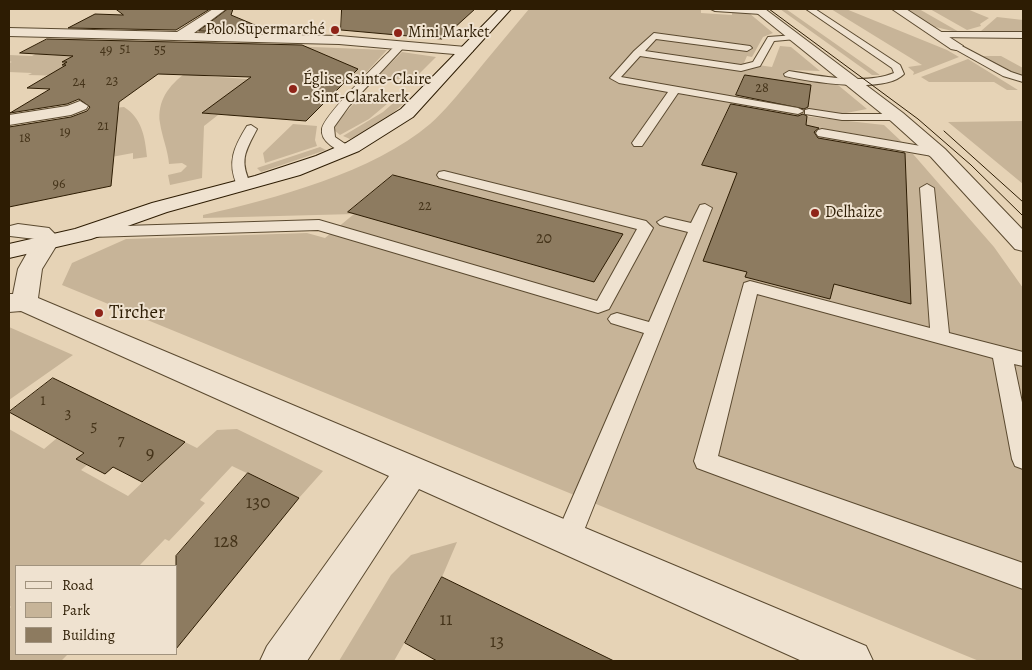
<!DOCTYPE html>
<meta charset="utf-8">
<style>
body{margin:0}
#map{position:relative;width:1032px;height:670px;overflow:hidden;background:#e6d3b6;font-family:Alegreya,serif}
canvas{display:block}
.frame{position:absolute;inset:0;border:10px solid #2d1c03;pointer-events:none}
.legend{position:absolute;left:15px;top:565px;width:162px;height:90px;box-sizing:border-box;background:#efe2d0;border:1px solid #a1937e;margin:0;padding:6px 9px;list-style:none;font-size:15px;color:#2d1c03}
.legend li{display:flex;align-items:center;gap:10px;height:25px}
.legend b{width:25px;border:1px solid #a1937e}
</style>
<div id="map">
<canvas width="1032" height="670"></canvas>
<div class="frame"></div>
<ul class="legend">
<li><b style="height:6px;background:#efe2d0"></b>Road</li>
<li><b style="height:14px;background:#c7b498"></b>Park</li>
<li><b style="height:14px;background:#8d7b60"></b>Building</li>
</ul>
</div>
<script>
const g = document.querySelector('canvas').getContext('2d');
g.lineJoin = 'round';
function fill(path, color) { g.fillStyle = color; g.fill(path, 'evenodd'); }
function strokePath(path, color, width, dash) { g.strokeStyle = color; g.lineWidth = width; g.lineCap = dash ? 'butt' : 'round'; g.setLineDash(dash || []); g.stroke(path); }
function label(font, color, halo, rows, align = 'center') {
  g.font = font + ' Alegreya,serif'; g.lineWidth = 4; g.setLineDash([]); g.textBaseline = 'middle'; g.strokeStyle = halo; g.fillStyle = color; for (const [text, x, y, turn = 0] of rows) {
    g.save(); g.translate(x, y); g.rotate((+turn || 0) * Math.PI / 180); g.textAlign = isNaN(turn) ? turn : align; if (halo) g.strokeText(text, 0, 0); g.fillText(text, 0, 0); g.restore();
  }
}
fill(new Path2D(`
 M529,9H689L701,10V13L732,15V12L749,13L773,33L763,37L752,57L747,56L744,63L772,67L780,46L791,47L820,71L789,70L786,77L838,85L867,109L841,114L804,108L803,116L884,125L902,142L820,128L818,136L913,154L994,247L1023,288V661H979L62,285L72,263L126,239L307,233L325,238L354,214L203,218V215C274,199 374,172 430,124C445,111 458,94 471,79C490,55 510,32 529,9Z
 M780,9H786L880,75H872Z
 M831,9H846L947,50L959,57L913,75L914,72L908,67L922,65Z
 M907,9H919L961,33L931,26Z
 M930,9H967L989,18L980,24L981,26L967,30Z
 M997,17L1023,20V33L981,31Z
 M239,44L387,50L362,77L215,69L205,76L259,80L203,113L218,115L204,126L202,178L170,185L168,175L181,172L187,166L182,163L169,164C168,150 162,137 160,123C154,79 208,60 239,44Z
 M74,52L83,53L67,65V76L28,75L32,73L9,72V63L12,62L9,61V55L32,56L37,53L68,56Z
 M402,52L436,57L413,80L376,78Z
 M981,56H1001L1023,68V76L1005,70Z
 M968,59L1018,90H1007L994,82H929L921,77Z
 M361,96L393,99L369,119L340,135L334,130L335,124Z
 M398,99L407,100C391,117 371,129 350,139L343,136L383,112Z
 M124,107C142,118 145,137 147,157L133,159V153L106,158L40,200L9,206L13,185H9V157L34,152L114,108Z
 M1023,121V184L948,122Z
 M293,124L317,126L315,140L317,146L265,163L263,153Z
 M320,147L326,150L261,172L257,168Z
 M9,327L73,355L9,400Z
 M9,429L44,449L57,438L83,453L76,459L87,465L81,470L128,496L185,442L197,448L217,430L237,429L323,471L299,498L232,466L200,500L205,503L169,541L165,539L139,566H16V654H68L61,661H9V609L11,607L9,605Z
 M457,542L442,577L394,661H339L391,575L411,555Z`), '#c7b498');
const building = new Path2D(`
 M116,9H210L176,30L68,28L95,14L123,15Z
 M228,9H233L231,15L274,33L199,31Z
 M342,9H475L442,39L341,30Z
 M47,39L302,45L358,69L306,121L202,113L251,77L158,74L119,102L111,186L9,207V127L71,117L87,111L90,107L79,99L67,104L10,113L50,89L27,88L66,65H62L67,62H62L73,56L20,53Z
 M745,75L811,85L808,107L804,109L736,95Z
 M731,104L798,116L803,114L807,116L806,125L819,128L814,132L818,138L905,153L911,304L834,284L830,299L745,277L747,272L703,261L737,173L702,165Z
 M393,175L501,203L623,234L594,282L348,212Z
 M53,378L129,415L185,442L142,482L113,467L105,474L76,459L84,453L9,412Z
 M248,473L299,498L176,649V556Z
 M442,577L520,615L614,661H437L405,643Z`);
fill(building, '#8d7b60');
strokePath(building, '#2d1c03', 1);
const lane = new Path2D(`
 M711,9H748L765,12L761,14L715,11Z
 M806,9H815L900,65L904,74C885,94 811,82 785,76L784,74L789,71C818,76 866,85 894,73L892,68Z
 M938,32H1023V38L935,37L934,35Z
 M654,33L750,46L752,48L747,51L656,39L645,51L741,65L753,62L768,37L796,35V39L774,41L760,66L741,71L640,56L621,77L798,108L804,111L798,114L678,93L642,146H634L632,143L668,92L619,83L610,78L634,51Z
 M398,43L406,45L349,106L334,127L335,137L354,150L348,154C338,151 320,142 322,129C324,114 384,57 398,43Z
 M956,43L1011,72L1023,76V82L1003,76L953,48L951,46Z
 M809,109L842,114H897L903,117L897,120H842L805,114V110Z
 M251,125L257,129C245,152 239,160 251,185L244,189L237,185C227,162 234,147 247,126Z
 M822,129L938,149L944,153L938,157L818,136L816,133L818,130Z
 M444,171L646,221L653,228L609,309L598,313L318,230L92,237L84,232L92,227L319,220L597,301L637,229L439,178L437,175L439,172Z
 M927,184L934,188L949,333L1023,352V366L1014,364L1023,407V469L1015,466L1012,459L993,358L757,294L718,456L1023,563V589L697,468L694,461L744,283L750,281L930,328L920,188Z
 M705,204L712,208L581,538L577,547L568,550L559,547L555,538L644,333L611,323L608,319L611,315L617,313L649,322L688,232L660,225L657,222L665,217L691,223L700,205Z`);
const street = new Path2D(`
 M213,9H226L194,33L339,36L466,47L473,51L466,55L339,44L9,36V28L177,32Z
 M752,9H765L903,113L945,149L1023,230V251L1015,249L931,157L891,121Z
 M892,9H906L963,46L956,50L951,49Z
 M80,101L88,106L86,109L71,115L9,125V115L67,106Z
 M18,224L49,228L58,237V243L42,269L38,298L866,646L873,661H802L419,489L307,661H260L267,646L389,476L21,311L9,312V294H13L18,269L35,239L10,236V226Z`);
const secondary = new Path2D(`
 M499,9H511L413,117L359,151L300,175L167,212L91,239L9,258V244L75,229L152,203L255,176L316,156L346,143L401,109Z`);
strokePath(lane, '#5b4a30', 2);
strokePath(street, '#5b4a30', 2);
strokePath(secondary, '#2d1c03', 2);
fill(lane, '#efe2d0');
fill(street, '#efe2d0');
fill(secondary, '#efe2d0');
strokePath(new Path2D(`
 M769,9L918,119L971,165L1023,216
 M944,131L1023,202`), '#2d1c03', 1);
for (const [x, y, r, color] of [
 [335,30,5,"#8f2418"],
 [398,33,5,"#8f2418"],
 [293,89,5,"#8f2418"],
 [815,213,5,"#8f2418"],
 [99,313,5,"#8f2418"]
]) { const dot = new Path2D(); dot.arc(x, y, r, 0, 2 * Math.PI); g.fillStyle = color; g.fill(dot); strokePath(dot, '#efe2d0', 2); }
label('14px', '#45341a', null, [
 ["51",125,50],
 ["49",106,51],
 ["55",160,51],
 ["23",112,82],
 ["24",79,83],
 ["28",762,89],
 ["21",103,127],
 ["19",65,133],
 ["18",25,139],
 ["96",59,185],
 ["22",425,207]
]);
label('16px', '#2d1c03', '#efe2d0', [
 ["Polo Supermarché",325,30,"right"],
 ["Mini Market",408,33],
 ["Église Sainte-Claire",303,80],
 ["- Sint-Clarakerk",303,98],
 ["Delhaize",825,213]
], 'left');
label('16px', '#45341a', null, [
 ["20",544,239],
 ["1",43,401],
 ["3",68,414],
 ["5",94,427],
 ["7",121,441]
]);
label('19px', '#2d1c03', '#efe2d0', [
 ["Tircher",109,313]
], 'left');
label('19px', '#45341a', null, [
 ["9",150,454],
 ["130",258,503],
 ["128",226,542],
 ["11",446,620],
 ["13",497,642]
]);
</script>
